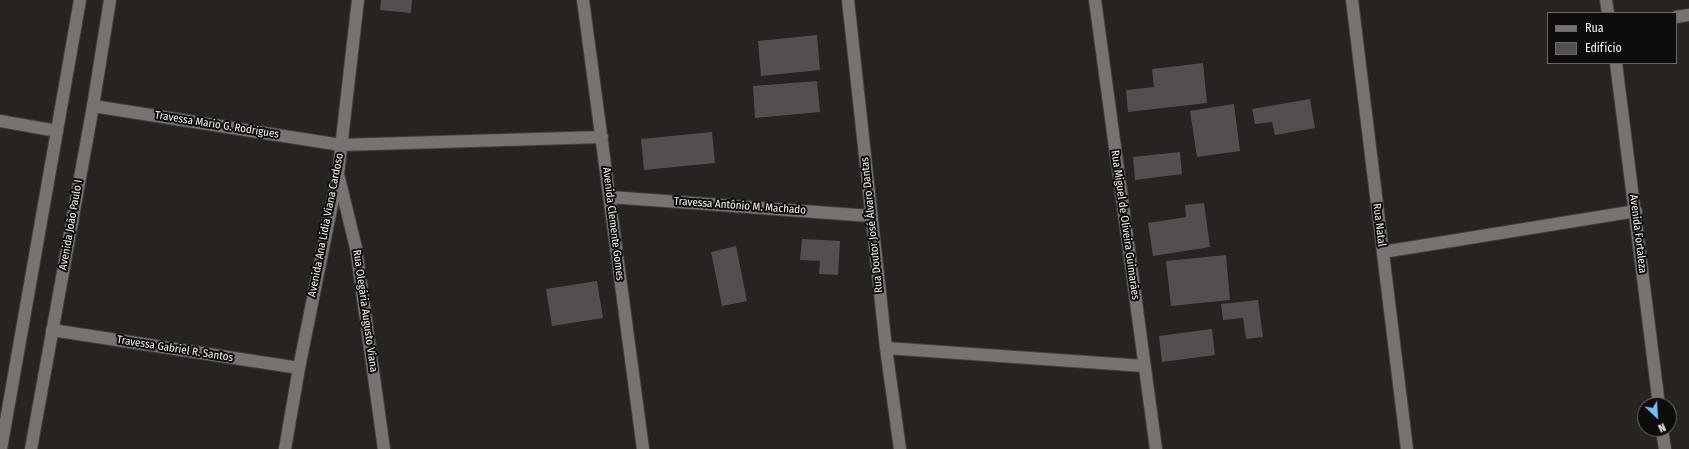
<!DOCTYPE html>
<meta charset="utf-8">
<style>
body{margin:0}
#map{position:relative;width:1689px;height:449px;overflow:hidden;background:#272321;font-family:"Fira Sans Condensed",sans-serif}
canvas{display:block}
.legend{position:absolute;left:1547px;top:12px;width:130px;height:52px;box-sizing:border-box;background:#0e0c0c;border:1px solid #6a6868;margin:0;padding:5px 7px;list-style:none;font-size:12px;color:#f5f2f1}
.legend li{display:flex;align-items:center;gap:8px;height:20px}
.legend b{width:20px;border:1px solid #6a6868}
.north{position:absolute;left:1637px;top:397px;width:40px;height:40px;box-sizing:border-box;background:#0e0c0c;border:1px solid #6a6868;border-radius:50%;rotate:155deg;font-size:11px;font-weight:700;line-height:16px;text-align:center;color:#f5f2f1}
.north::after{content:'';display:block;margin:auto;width:14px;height:18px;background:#74c0f6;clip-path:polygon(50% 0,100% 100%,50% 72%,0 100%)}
</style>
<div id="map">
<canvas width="1689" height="449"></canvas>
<ul class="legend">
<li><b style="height:5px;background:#787371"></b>Rua</li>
<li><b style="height:11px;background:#544f4e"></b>Edifício</li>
</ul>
<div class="north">N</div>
</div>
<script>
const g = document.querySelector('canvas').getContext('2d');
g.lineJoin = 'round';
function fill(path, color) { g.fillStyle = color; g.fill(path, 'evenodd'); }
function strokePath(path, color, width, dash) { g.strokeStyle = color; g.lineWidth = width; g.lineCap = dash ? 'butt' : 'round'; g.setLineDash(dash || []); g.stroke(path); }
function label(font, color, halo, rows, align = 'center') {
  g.font = font + ' "Fira Sans Condensed",sans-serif'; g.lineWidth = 4; g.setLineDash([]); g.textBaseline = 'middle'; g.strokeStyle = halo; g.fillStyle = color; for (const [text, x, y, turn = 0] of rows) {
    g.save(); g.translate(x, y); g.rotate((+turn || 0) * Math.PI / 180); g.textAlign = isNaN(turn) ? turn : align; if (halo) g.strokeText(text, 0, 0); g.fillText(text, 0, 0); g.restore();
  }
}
fill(new Path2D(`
 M381,0H412L411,13L380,10Z
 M817,35L820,70L761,76L758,41Z
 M1203,63L1207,103L1128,112L1126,90L1154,87L1152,69Z
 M817,81L820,112L755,118L753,86Z
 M1310,99L1315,128L1275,135L1272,122L1255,124L1252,109Z
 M1234,104L1240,151L1197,157L1190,111Z
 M712,132L715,163L644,170L641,139Z
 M1180,152L1182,174L1135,180L1133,157Z
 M1204,203L1210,247L1153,256L1148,223L1186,217L1185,205Z
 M802,239L840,241L838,275L819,274L820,261L800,260Z
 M736,246L747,301L722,306L711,252Z
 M1226,255L1230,300L1171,306L1166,261Z
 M597,281L603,318L552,326L546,289Z
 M1258,300L1263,337L1246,339L1243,318L1223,320L1221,304Z
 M1212,329L1215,355L1162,362L1159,336Z`), '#544f4e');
const street = new Path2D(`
 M583,0L643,449
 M848,0L886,348L900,449
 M1095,0L1156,449
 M1352,0L1407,449
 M1606,0L1608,13
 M1676,17L1689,15
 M1616,63L1659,405
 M93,106L341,145L602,137
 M0,121L57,131
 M339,178L356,248L384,449
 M610,197L871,216
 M1383,252L1636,211
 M52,330L299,368
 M886,348L1144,366
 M1662,429L1665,449
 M285,449L299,368L338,174L358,0`);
const secondary = new Path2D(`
 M1,449L80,0
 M31,449L93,106L110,0`);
strokePath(street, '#423f3e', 14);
strokePath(secondary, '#423f3e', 14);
strokePath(street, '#787371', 12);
strokePath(secondary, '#787371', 12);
label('11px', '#f5f2f1', '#0e0c0c', [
 ["Travessa Mario G. Rodrigues",217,125,9],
 ["Travessa Antônio M. Machado",740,206,4],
 ["Avenida Clemente Gomes",613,224,83],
 ["Avenida João Paulo I",71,225,-80],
 ["Avenida Ana Lídia Viana Cardoso",326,225,-79],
 ["Rua Doutor José Álvaro Dantas",872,225,-96],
 ["Rua Miguel de Oliveira Guimarães",1125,225,82],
 ["Rua Natal",1379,225,83],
 ["Avenida Fortaleza",1638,234,83],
 ["Rua Olegária Augusto Viana",365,311,82],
 ["Travessa Gabriel R. Santos",175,349,9]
]);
</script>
